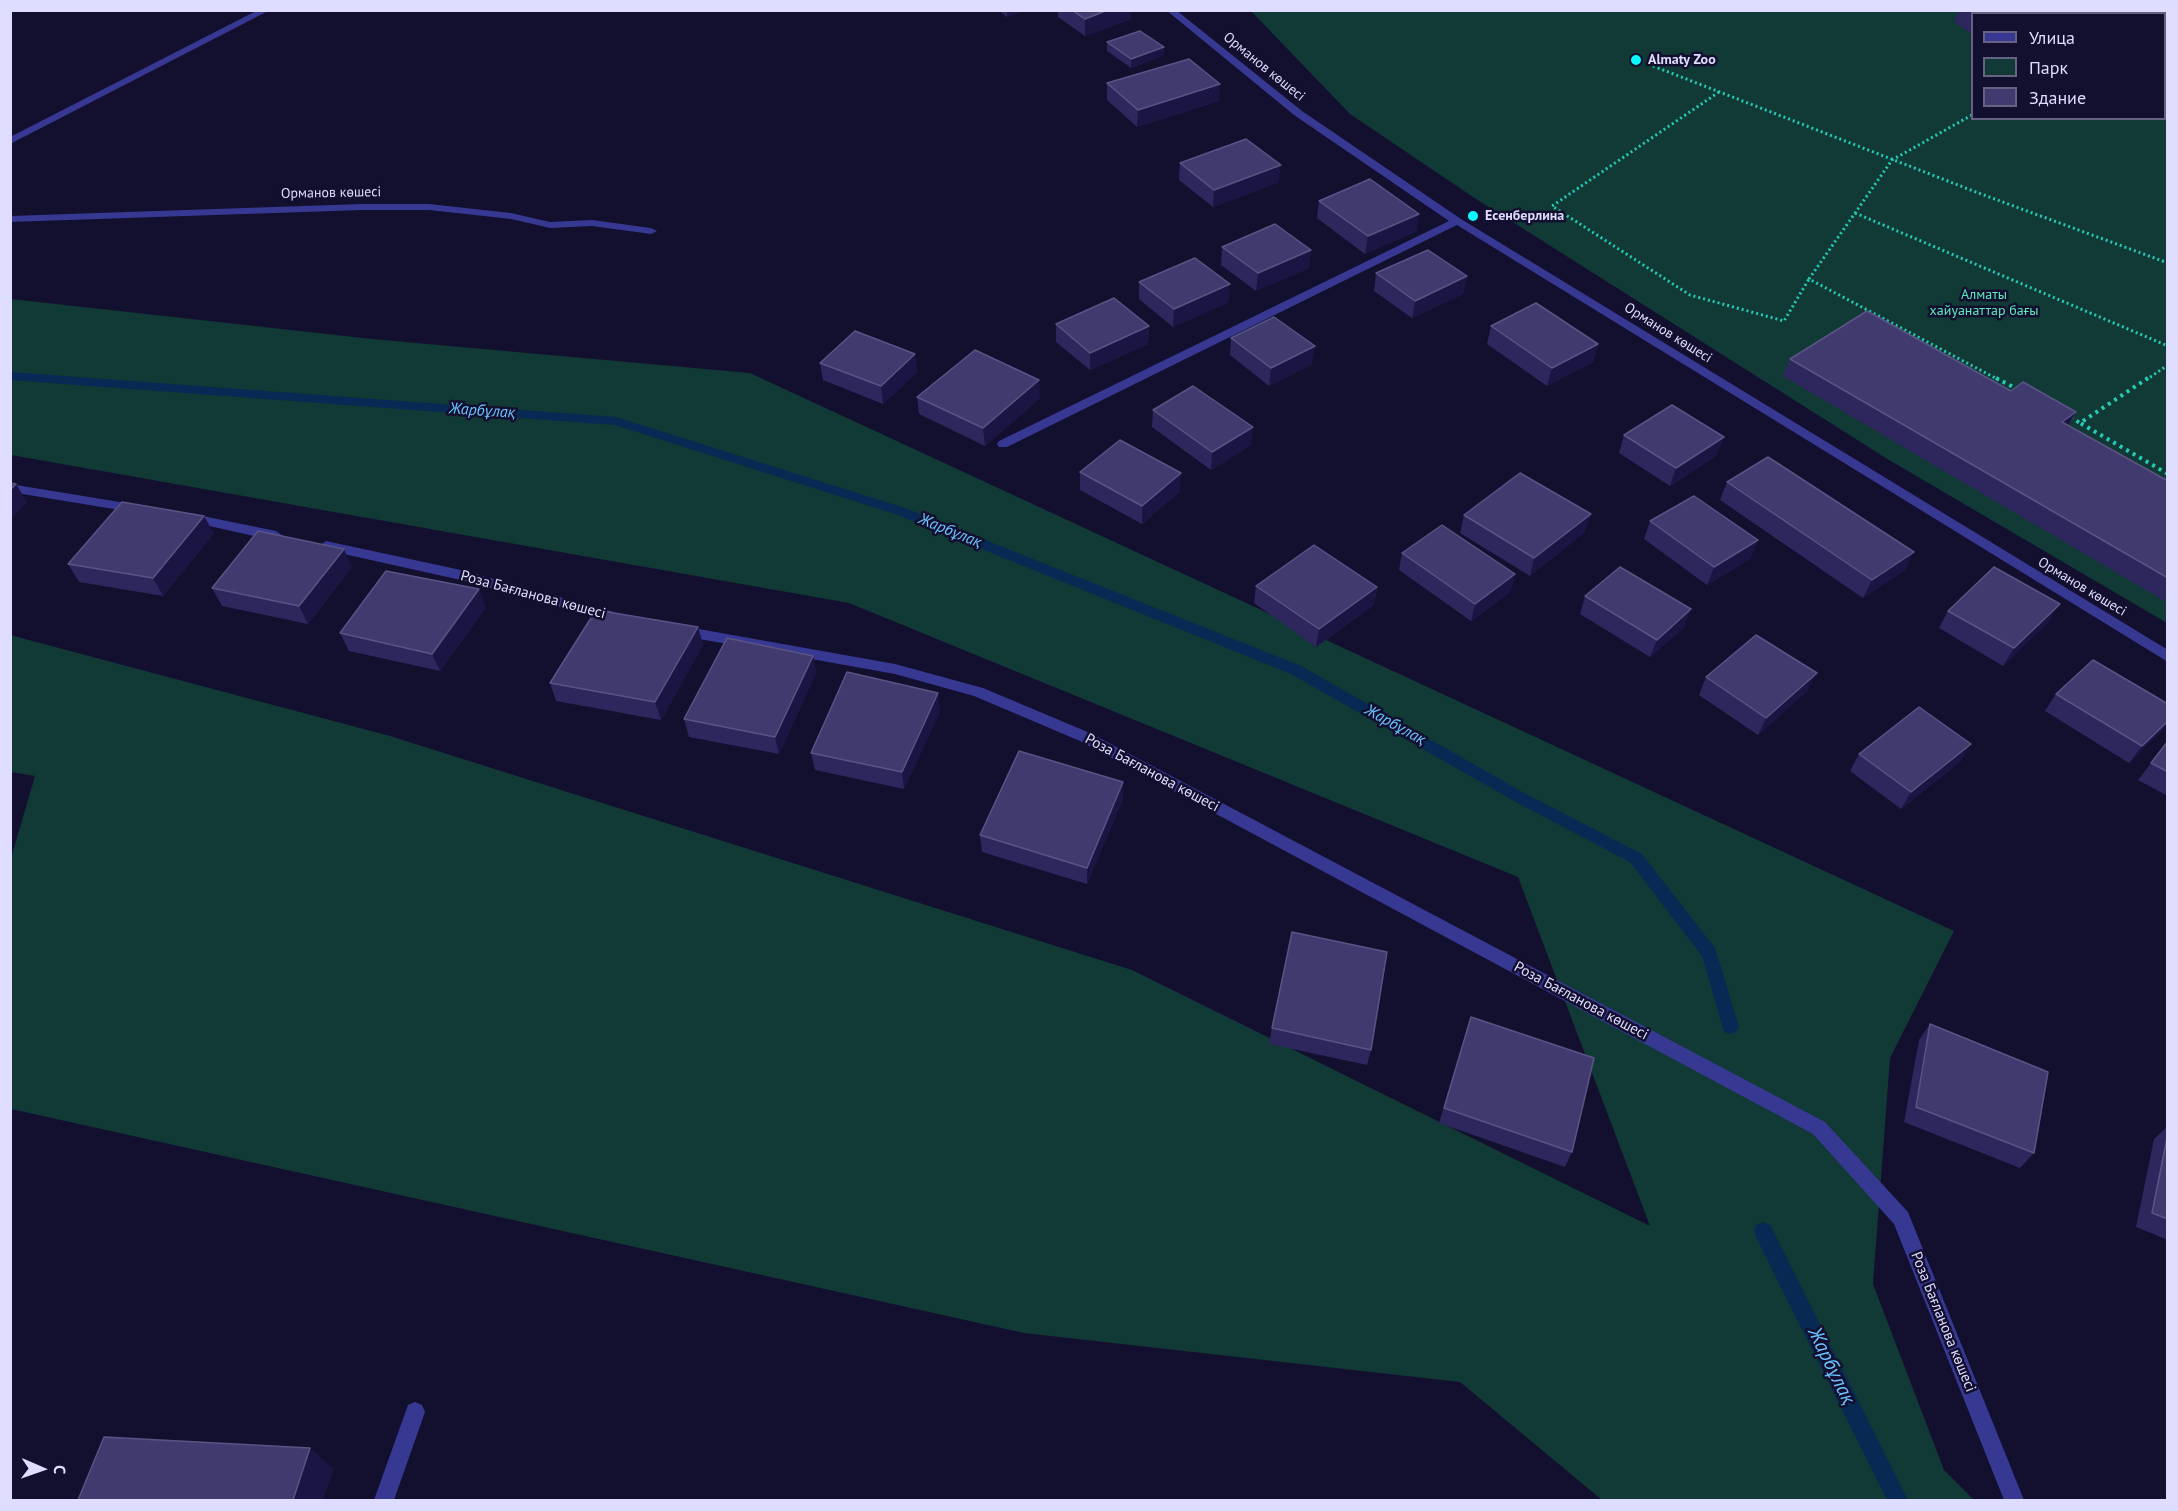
<!DOCTYPE html>
<meta charset="utf-8">
<style>
body{margin:0}
#map{position:relative;width:2178px;height:1511px;overflow:hidden;background:#130f2f;font-family:"PT Sans",sans-serif}
canvas{display:block}
.frame{position:absolute;inset:0;border:12px solid #deddff;pointer-events:none}
.legend{position:absolute;left:1971px;top:12px;width:195px;height:108px;box-sizing:border-box;background:#130f2f;border:2px solid #646182;margin:0;padding:8px 10px;list-style:none;font-size:18px;color:#deddff}
.legend li{display:flex;align-items:center;gap:12px;height:30px}
.legend b{width:30px;border:2px solid #646182}
.north{position:absolute;left:12px;top:1439px;width:60px;height:60px;-webkit-text-stroke:4px #130f2f;paint-order:stroke;rotate:92deg;font-size:16px;font-weight:700;line-height:24px;text-align:center;color:#deddff}
.north::after{content:'';display:block;margin:auto;width:21px;height:27px;background:#deddff;clip-path:polygon(50% 0,100% 100%,50% 72%,0 100%)}
</style>
<div id="map">
<canvas width="2178" height="1511"></canvas>
<div class="frame"></div>
<ul class="legend">
<li><b style="height:8px;background:#363892"></b>Улица</li>
<li><b style="height:16px;background:#113935"></b>Парк</li>
<li><b style="height:16px;background:#413a6f"></b>Здание</li>
</ul>
<div class="north">С</div>
</div>
<script>
const g = document.querySelector('canvas').getContext('2d');
g.lineJoin = 'round';
function fill(path, color) { g.fillStyle = color; g.fill(path, 'evenodd'); }
function strokePath(path, color, width, dash) { g.strokeStyle = color; g.lineWidth = width; g.lineCap = dash ? 'butt' : 'round'; g.setLineDash(dash || []); g.stroke(path); }
function label(font, color, halo, rows, align = 'center') {
  g.font = font + ' "PT Sans",sans-serif'; g.lineWidth = 5; g.setLineDash([]); g.textBaseline = 'middle'; g.strokeStyle = halo; g.fillStyle = color; for (const [text, x, y, turn = 0] of rows) {
    g.save(); g.translate(x, y); g.rotate((+turn || 0) * Math.PI / 180); g.textAlign = isNaN(turn) ? turn : align; if (halo) g.strokeText(text, 0, 0); g.fillText(text, 0, 0); g.restore();
  }
}
fill(new Path2D(`
 M1251,11H2167V623L1889,460L1473,197L1350,114ZM1972,14H2164V118H1972Z
 M11,299L372,339L750,373L1954,931L1890,1058L1873,1284L1944,1470L1974,1500H1602L1460,1382L1024,1333L11,1109V858L35,776L11,772L10,635L390,736L1132,970L1650,1226L1518,877L849,603L11,455Z`), '#113935');
fill(new Path2D(`
 M10,372L616,417L905,508L1301,666L1526,794L1642,854L1715,948L1739,1027L1736,1032L1730,1034L1724,1032L1702,956L1630,862L1516,802L1291,674L895,514L615,425L10,380Z
 M1763,1222L1770,1225L1908,1500H1887L1756,1237L1754,1231L1756,1225Z`), '#082954');
strokePath(new Path2D(`
 M1653,66L1981,194L2168,263
 M1719,92L1552,206L1690,295L1784,321L1809,279
 M1972,115L1892,160L1809,279L1999,380
 M1855,213L2168,346
 M2146,380L2168,365`), '#25cbb6', 3, [2, 3]);
strokePath(new Path2D(`
 M1996,378L2019,390
 M2148,378L2080,423L2168,474
 M2070,417L2080,423`), '#25cbb6', 4, [3, 4.5]);
fill(new Path2D(`
 M258,10H270L10,144V137Z
 M1166,10H1176L1302,111L1461,219L2168,650V662L1457,225L1007,447H999L997,444L999,441L1449,221L1294,115Z
 M362,204H429L511,213L550,222L592,220L651,228L657,231L651,234L592,226L550,228L511,219L429,210H362L10,222V216Z
 M10,484L138,505L145,509L138,513L10,492Z
 M188,513L276,531L283,536L276,541L183,520L181,517L183,514Z
 M326,541L461,570L614,612L621,617L614,622L461,580L321,549L319,546Z
 M682,626L895,664L983,688L1090,733L1825,1122L1908,1212L2024,1500H2004L1894,1224L1813,1134L1080,741L974,696L895,674L677,635L675,631Z
 M415,1402L422,1405L425,1412L394,1500H374L408,1405Z`), '#363892');
fill(new Path2D(`
 M998,10H1026L1007,17Z
 M1058,10H1131V19L1085,36L1058,17Z
 M1959,10H2168V62L2164,63V14H1972V34L1954,22Z
 M1107,42L1164,47V55L1131,68L1107,51Z
 M1107,83L1219,101L1137,127L1107,100Z
 M1180,163L1279,182L1213,207L1179,180Z
 M1319,201L1417,231L1365,254L1317,218Z
 M1222,247L1311,250L1309,268L1256,291L1221,265Z
 M1376,273L1467,276L1463,294L1412,318L1374,291Z
 M1139,282L1229,302L1173,327L1139,299Z
 M1056,324L1149,326L1148,344L1090,370L1056,342Z
 M1491,326L1598,344L1593,362L1547,386L1487,344Z
 M1231,338L1312,364L1269,386L1230,355Z
 M915,354L917,372L883,404L823,380L820,363Z
 M1790,359L2011,391L2076,412L2068,426L2168,481V603L1783,376Z
 M917,397L1040,398L985,446L919,414Z
 M1153,410L1251,445L1211,470L1152,427Z
 M1624,435L1717,455L1670,486L1619,453Z
 M1080,472L1180,491L1142,524L1080,490Z
 M1727,482L1905,570L1863,598L1720,500Z
 M1464,515L1585,532L1530,576L1460,533Z
 M1650,521L1751,558L1707,585L1644,539Z
 M214,533L163,596L79,582L68,564Z
 M1402,553L1515,574L1510,592L1471,621L1399,570Z
 M352,567L308,624L222,606L212,588Z
 M1256,586L1377,587L1374,605L1316,647L1254,603Z
 M1585,596L1684,627L1650,657L1580,614Z
 M486,607L440,671L349,651L340,633Z
 M1948,611L2049,621L2003,666L1939,628Z
 M698,627L703,645L661,720L556,701L550,683Z
 M813,656L816,673L779,754L689,737L684,719Z
 M1706,677L1808,690L1758,735L1699,695Z
 M2056,694L2168,704V724L2129,763L2045,711Z
 M940,711L904,789L815,770L811,753Z
 M2168,741V796L2138,780Z
 M1859,754L1961,761L1901,809L1850,771Z
 M1123,782V799L1087,884L982,852L980,835Z
 M1471,1017L1572,1152L1565,1167L1439,1123Z
 M1930,1024L2034,1153L2020,1168L1904,1122L1919,1040Z
 M1272,1028L1371,1050L1367,1065L1269,1044Z
 M2168,1126V1240L2136,1227L2154,1139Z`), '#2e275d');
fill(new Path2D(`
 M1007,10H1026L1007,17Z
 M1108,10H1131V19L1085,36V19Z
 M2164,35H2168V62L2164,63Z
 M1164,47V55L1131,68V59Z
 M1220,84L1219,101L1137,127L1138,110Z
 M1281,165L1279,182L1213,207L1214,190Z
 M1419,214L1417,231L1365,254L1368,236Z
 M1311,250L1309,268L1256,291L1258,273Z
 M1467,276L1463,294L1412,318L1415,301Z
 M1230,284L1229,302L1173,327L1174,309Z
 M1149,326L1148,344L1090,370V353Z
 M1598,344L1593,362L1547,386L1552,368Z
 M1315,346L1312,364L1269,386L1271,368Z
 M915,354L917,372L883,404L881,386Z
 M1039,380L1040,398L985,446L983,428Z
 M2076,412L2066,429L2062,422Z
 M1253,427L1251,445L1211,470L1212,452Z
 M1724,437L1717,455L1670,486L1676,468Z
 M1181,473L1180,491L1142,524V506Z
 M16,484L27,502L10,521V490Z
 M1591,514L1585,532L1530,576L1534,558Z
 M204,516L214,533L163,596L153,578Z
 M1758,540L1751,558L1707,585L1714,567Z
 M344,549L352,567L308,624L299,606Z
 M1914,552L1905,570L1863,598L1872,580Z
 M1515,574L1510,592L1471,621L1475,604Z
 M1377,587L1374,605L1316,647L1319,629Z
 M479,589L486,607L440,671L432,654Z
 M2060,604L2049,621L2003,666L2014,648Z
 M1691,609L1684,627L1650,657L1657,640Z
 M698,627L703,645L661,720L655,702Z
 M813,656L816,673L779,754L775,737Z
 M1817,673L1808,690L1758,735L1766,718Z
 M938,693L940,711L904,789L902,772Z
 M2168,721V724L2165,728L2129,763L2142,746Z
 M1971,744L1961,761L1901,809L1911,792Z
 M1123,782V799L1087,884V868Z
 M310,1448L334,1469L323,1500H293Z`), '#1b1543');
const building = new Path2D(`
 M1072,10H1108L1085,19Z
 M1996,10H2168V35H2164V14H2001Z
 M1140,31L1164,47L1131,59L1107,42Z
 M1189,59L1220,84L1138,110L1107,83Z
 M1246,139L1281,165L1214,190L1180,163Z
 M1370,179L1419,214L1368,236L1319,201Z
 M1275,224L1311,250L1258,273L1222,247Z
 M1428,250L1467,276L1415,301L1376,273Z
 M1195,258L1230,284L1174,309L1139,282Z
 M1114,298L1149,326L1090,353L1056,324Z
 M1536,303L1598,344L1552,368L1491,326Z
 M1867,311L2011,391L2023,382L2076,412L2062,422L2168,481V578L1790,359Z
 M1274,317L1315,346L1271,368L1231,338Z
 M855,331L915,354L881,386L820,363Z
 M975,350L1039,380L983,428L917,397Z
 M1193,386L1253,427L1212,452L1153,410Z
 M1672,405L1724,437L1676,468L1624,435Z
 M1120,440L1181,473L1142,506L1080,472Z
 M1768,457L1914,552L1872,580L1727,482Z
 M1520,473L1591,514L1534,558L1464,515Z
 M10,483L16,484L10,490Z
 M1694,496L1758,540L1714,567L1650,521Z
 M122,502L204,516L153,578L68,564Z
 M1442,525L1515,574L1475,604L1402,553Z
 M258,531L344,549L299,606L212,588Z
 M1314,545L1377,587L1319,629L1256,586Z
 M1620,567L1691,609L1657,640L1585,596Z
 M1994,567L2060,604L2014,648L1948,611Z
 M386,571L479,589L432,654L340,633Z
 M596,610L698,627L655,702L550,683Z
 M1756,635L1817,673L1766,718L1706,677Z
 M727,638L813,656L775,737L684,719Z
 M2093,660L2168,704V721L2142,746L2056,694Z
 M847,672L938,693L902,772L811,753Z
 M1919,707L1971,744L1911,792L1859,754Z
 M2168,741V772L2151,763Z
 M1019,751L1123,782L1087,868L980,835Z
 M1292,932L1387,952L1371,1050L1272,1028Z
 M1471,1017L1594,1058L1572,1152L1444,1108Z
 M1930,1024L2048,1072L2034,1153L1916,1107Z
 M2168,1133V1219L2152,1213Z
 M104,1437L310,1448L293,1500H78Z`);
fill(building, '#413a6f');
strokePath(building, '#5a5485', 1.5);
for (const [x, y, r, color] of [
 [1636,60,6,"#09f7ff"],
 [1473,216,6,"#09f7ff"]
]) { const dot = new Path2D(); dot.arc(x, y, r, 0, 2 * Math.PI); g.fillStyle = color; g.fill(dot); strokePath(dot, '#130f2f', 2); }
label('bold 14px', '#deddff', '#130f2f', [
 ["Almaty Zoo",1648,60],
 ["Есенберлина",1485,216]
], 'left');
label('14px', '#deddff', '#130f2f', [
 ["Орманов көшесі",1264,67,39],
 ["Орманов көшесі",331,193,-1],
 ["Орманов көшесі",1668,333,32],
 ["Орманов көшесі",2082,587,31]
]);
label('14px', '#5cecbe', '#130f2f', [
 ["Алматы",1984,295],
 ["хайуанаттар бағы",1984,311]
]);
label('15px', '#deddff', '#130f2f', [
 ["Роза Бағланова көшесі",533,595,15],
 ["Роза Бағланова көшесі",1152,773,28],
 ["Роза Бағланова көшесі",1581,1001,28],
 ["Роза Бағланова көшесі",1943,1322,68]
]);
label('italic 16px', '#6bc4ff', '#130f2f', [
 ["Жарбұлақ",482,411,4],
 ["Жарбұлақ",950,531,22],
 ["Жарбұлақ",1395,725,29]
]);
label('italic 20px', '#6bc4ff', '#130f2f', [
 ["Жарбұлақ",1831,1366,64]
]);
</script>
